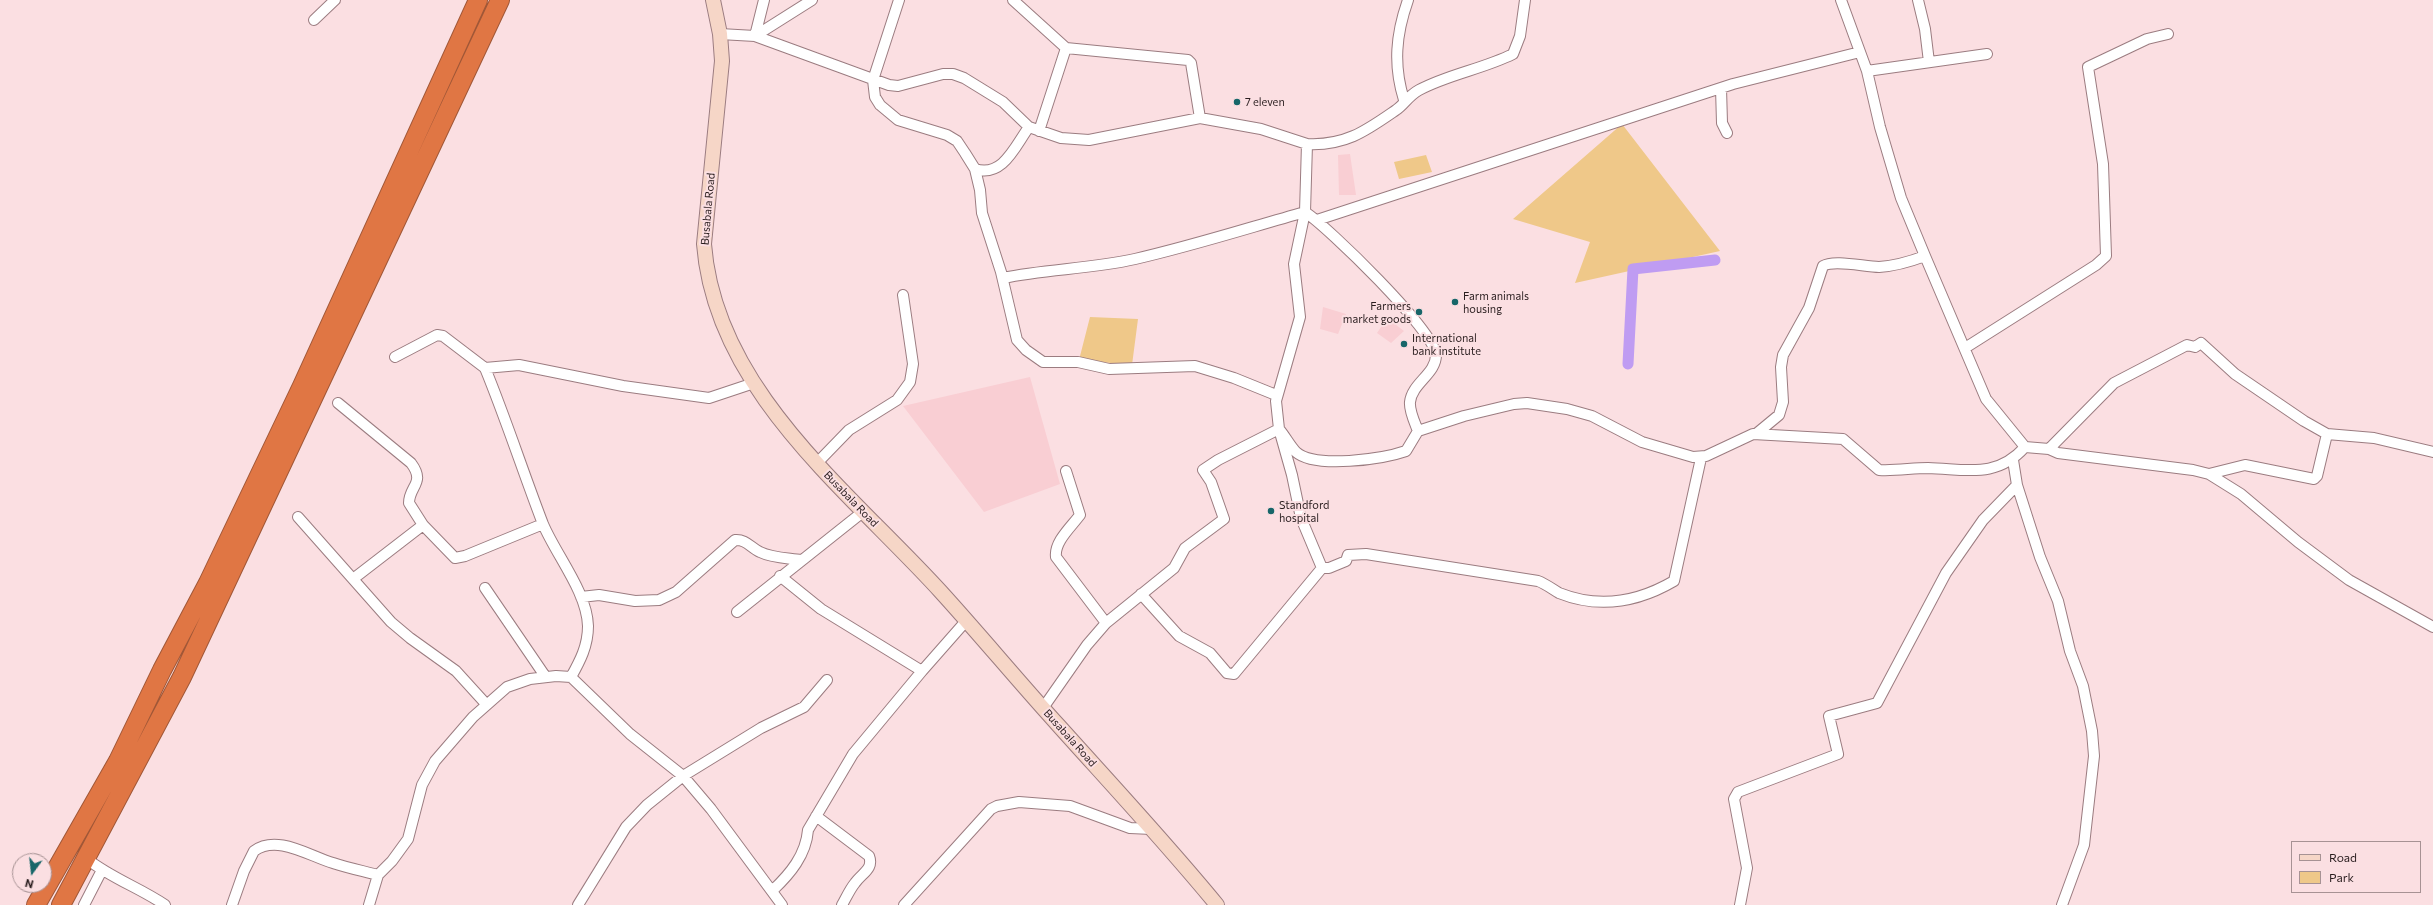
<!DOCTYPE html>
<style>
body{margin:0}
#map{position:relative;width:2433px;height:905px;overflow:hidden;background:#fbdfe2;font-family:Commissioner,sans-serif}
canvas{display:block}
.legend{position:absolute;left:2291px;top:841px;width:130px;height:52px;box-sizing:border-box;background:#fbdfe2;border:1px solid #a79294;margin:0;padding:5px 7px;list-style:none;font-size:12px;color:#2a1e1f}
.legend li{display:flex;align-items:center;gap:8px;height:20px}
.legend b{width:20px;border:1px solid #a79294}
.north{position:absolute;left:12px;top:853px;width:40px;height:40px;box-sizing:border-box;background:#fbdfe2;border:1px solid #a79294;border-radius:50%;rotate:195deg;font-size:11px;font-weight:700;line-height:16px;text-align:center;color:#2a1e1f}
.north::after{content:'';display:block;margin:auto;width:14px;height:18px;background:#176669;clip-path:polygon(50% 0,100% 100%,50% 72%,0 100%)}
</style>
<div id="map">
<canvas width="2433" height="905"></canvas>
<ul class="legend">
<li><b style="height:5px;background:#f6d6c7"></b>Road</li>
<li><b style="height:11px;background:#efc889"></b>Park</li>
</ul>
<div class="north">N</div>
</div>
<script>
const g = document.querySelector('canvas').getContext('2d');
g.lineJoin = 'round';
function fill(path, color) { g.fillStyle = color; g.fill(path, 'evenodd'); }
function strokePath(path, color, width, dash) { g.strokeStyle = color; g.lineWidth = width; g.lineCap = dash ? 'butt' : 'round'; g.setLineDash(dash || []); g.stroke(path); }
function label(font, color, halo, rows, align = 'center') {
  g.font = font + ' Commissioner,sans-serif'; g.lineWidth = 4; g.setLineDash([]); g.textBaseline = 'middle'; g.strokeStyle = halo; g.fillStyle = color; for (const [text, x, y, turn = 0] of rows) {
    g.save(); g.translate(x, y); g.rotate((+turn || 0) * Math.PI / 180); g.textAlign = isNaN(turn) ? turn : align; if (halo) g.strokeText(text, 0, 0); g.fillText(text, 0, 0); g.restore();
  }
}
fill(new Path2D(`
 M1350,154L1356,195H1339L1338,155Z
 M1323,307L1346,314L1338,334L1320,329Z
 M1387,318L1404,331L1391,343L1377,333Z
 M1030,377L1060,484L984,512L903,406Z`), '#f9ced3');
fill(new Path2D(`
 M1622,124L1720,251L1575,283L1590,242L1513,219Z
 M1426,155L1432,172L1399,179L1394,162Z
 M1090,317L1138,319L1132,365L1079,360Z`), '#efc889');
strokePath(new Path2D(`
 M1628,364L1633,269L1715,260`), '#bf9cf2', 11);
const street = new Path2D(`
 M899,0L873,80L875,97L880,105L898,120L947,135L957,141L965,153L975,169L980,190L982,213L1001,272L1017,340L1026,350L1043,362H1078L1109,369L1195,366L1234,378L1276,395
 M1013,0L1066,48L1039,131
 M1841,0L1867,71L1880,127L1901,198L1925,256L1986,399L2025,447L2049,449L2058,453L2193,470L2209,474L2241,494L2298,542L2349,580L2433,627
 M1918,0L1925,29L1929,62
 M314,20L335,0
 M720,34L755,36L764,0
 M755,36L889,85L898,86L943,74H953L964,78L1003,102L1029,127L1061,138L1089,140L1200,118L1261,129L1307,144C1346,146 1367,130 1396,110C1404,105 1408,96 1419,90C1449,74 1483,69 1513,54L1520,36L1525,0
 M755,36L812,0
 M1066,48L1188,60L1191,63L1200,118
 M1867,71L1987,54
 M1721,88L1722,123L1727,133
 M1404,100C1393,65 1396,34 1408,0
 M1307,144L1305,212L1294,264L1300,317L1276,401L1279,429L1292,475L1301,518L1322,568H1329L1346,561L1348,555L1366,554L1538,581C1546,584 1552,589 1559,593C1599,609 1638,602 1674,581L1701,458
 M975,169C1003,178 1015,146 1029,127
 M1317,220L1733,84L1860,52
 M1003,278C1046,269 1091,269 1135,259C1192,246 1248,228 1305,212C1328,227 1435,331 1436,355C1436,374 1412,383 1410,402C1409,411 1415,423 1418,431
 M1965,348L2096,265L2106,256L2103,164L2088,67L2147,39L2168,34
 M395,357L437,335L443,336L485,368L519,365L623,386L709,398L754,383
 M485,368C506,419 523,472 543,524C556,555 587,592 588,626C588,646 580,661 571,677
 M338,403L411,463C426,483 409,486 409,503L423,525L455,558L465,556L543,524
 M1756,434L1779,415L1783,402L1781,367L1783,355L1809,308L1823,266C1834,259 1865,267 1879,267C1895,266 1909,262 1925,256
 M2049,449L2114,383L2187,345L2195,347L2201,343L2235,374L2304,421L2327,434L2374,438L2433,452
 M2013,460L2017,485L2040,557L2058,601L2070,651L2083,686L2092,731L2094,756L2084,845L2062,905
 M817,463L849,430L897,400L910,382L913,364L903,295
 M1066,471L1080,515C1071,527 1054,542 1056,557L1106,623
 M2209,474L2245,465L2314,479L2317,476L2327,434
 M298,517L391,622L410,638L456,671L486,704
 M780,576L821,609L922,671L966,621
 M353,579L423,525
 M485,588L545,676
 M1141,594L1179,636L1210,653L1227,673L1234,674L1322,568
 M581,597L599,595L635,601L659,600L676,592L735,540C746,539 751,548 760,552C772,558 788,558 801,560
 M737,612L864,511
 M1043,708L1087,645L1106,623L1174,568L1185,548L1224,519L1211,482L1203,470L1218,460L1279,429C1285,436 1290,446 1296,452C1315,469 1383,459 1406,451L1418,431L1464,416L1514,404L1527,403L1567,409L1592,416L1642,442L1693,457L1706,456L1753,434L1843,439L1879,470C1896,471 1912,468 1928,468C1967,469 1996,479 2025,447
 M816,816L869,856C874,869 862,873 855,883C850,889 846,898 842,905
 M87,859C111,878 140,888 165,905
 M773,890C790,874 806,855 808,830L853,754L922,671
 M84,905L102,870
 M232,905L244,871L254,851C277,834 309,856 333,863C348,868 363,871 378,875
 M369,905L378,875L392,861L408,839L422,785L435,761L473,717L507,687L530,679L556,676L571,677L630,734L683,776L711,809L782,905
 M578,905L626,827L647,805L683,776L761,728L804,707L827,680
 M904,905L991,809L997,806L1019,802L1070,806L1130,828L1152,829
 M1740,905L1747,868L1734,799L1738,792L1838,754L1829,716L1877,703L1946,573L1983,520L2017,485`);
const secondary = new Path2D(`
 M713,0L720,34L722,61L704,244C715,390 849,491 941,592C981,636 1019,682 1059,726C1112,785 1167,844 1217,905`);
const highway = new Path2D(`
 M36,905L118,761L162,670L208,583L302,386L478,0
 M61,905L182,677L500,0`);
strokePath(street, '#9b7c80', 12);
strokePath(secondary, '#9b7c80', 16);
strokePath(highway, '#a05737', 20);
strokePath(street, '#fff', 10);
strokePath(secondary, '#f6d6c7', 14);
strokePath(highway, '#e07644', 18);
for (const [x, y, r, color] of [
 [1237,102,4,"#176669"],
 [1455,302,4,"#176669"],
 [1419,312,4,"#176669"],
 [1404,344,4,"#176669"],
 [1271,511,4,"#176669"]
]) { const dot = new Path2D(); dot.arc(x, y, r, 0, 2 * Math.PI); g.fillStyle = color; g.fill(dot); strokePath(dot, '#fbdfe2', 1.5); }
label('11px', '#2a1e1f', '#fbdfe2', [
 ["7 eleven",1245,102],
 ["Farm animals",1463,296],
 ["housing",1463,309],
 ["Farmers",1411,306,"right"],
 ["market goods",1411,319,"right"],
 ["International",1412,338],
 ["bank institute",1412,351],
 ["Standford",1279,505],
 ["hospital",1279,518]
], 'left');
label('11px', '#2a1e1f', '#fbdfe2', [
 ["Busabala Road",708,209,-85],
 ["Busabala Road",851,499,46],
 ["Busabala Road",1070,738,48]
]);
</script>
